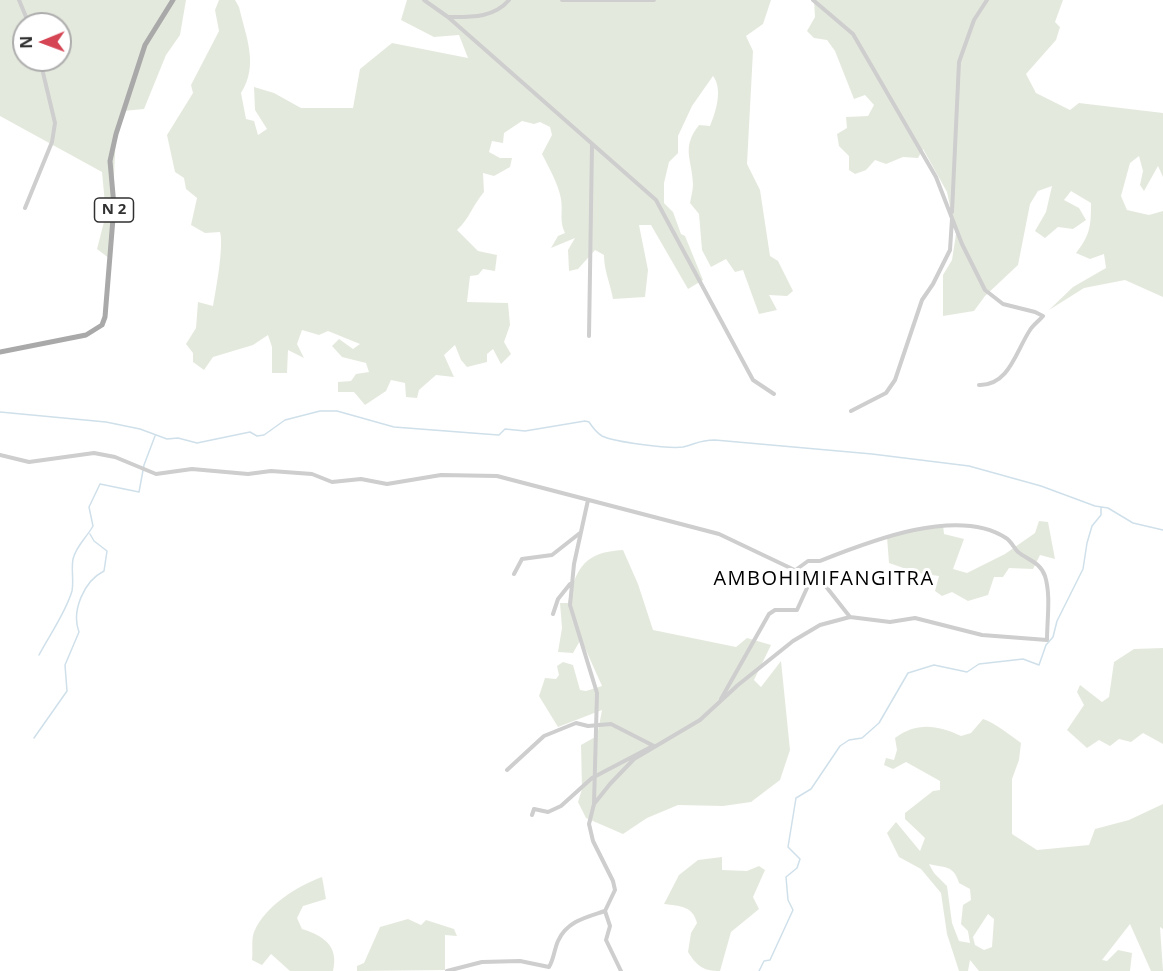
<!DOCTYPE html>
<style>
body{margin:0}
#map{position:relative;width:1163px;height:971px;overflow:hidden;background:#fff;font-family:"Open Sans",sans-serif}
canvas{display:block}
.north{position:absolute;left:12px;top:12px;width:60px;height:60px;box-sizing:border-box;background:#fff;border:2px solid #adadad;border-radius:50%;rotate:269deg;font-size:16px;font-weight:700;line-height:24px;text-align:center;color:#313131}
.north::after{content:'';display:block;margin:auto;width:21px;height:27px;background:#d54554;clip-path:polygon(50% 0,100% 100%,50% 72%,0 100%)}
</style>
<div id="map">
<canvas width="1163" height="971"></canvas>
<div class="north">N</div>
</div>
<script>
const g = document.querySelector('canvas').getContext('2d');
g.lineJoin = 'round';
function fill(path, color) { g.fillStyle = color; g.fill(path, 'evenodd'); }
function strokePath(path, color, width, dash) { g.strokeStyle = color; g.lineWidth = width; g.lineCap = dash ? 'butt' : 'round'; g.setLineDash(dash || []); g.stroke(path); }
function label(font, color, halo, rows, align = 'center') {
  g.font = font + ' "Open Sans",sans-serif'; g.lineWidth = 6; g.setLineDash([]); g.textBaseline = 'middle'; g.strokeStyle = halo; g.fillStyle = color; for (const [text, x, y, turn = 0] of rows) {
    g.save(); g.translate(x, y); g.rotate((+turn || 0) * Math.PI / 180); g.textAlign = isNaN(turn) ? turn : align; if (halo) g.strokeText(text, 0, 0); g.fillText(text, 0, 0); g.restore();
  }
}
fill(new Path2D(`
 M0,0H186L180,35L166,55L144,109L123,111L116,134L110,259L97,249L106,214L102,172L0,116ZM24,24H60V60H24Z
 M219,0H235L239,7C246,37 259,65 241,93L246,119L254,121L258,135L267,129L255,110L254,87L274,93L301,108H353L360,69L392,43L468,58L459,35L434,37L401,20L407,0H771L763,24L746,36L753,51L747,164L760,190L770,256L778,261L793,291L787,296L769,295L777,310L759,314L743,270L735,272L726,259L711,267L702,250L699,214L690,203C691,197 693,190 693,184C692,159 681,148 699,125L710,126C716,112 723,89 713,76L692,106L678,136V153L669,162L664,183V203L673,212L681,234L685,236L703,280L688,289L651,225H639L648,270L645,297L613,299C610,282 604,271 604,255L595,250L578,269L569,271L568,250L575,238L551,248L558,236L565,233C559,221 563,212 561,199C558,183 549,168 542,154L552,135L550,127L540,122L534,124L522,121L504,133L503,143L492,141L489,152L500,158H512L510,167L494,176L483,173L484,192C472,206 470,218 457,230L478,251L497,255L495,271L483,269L478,275L470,276L467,302L508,303L510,325L504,342L511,354L501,364L493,349L487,354V362L467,367L461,360L455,345L444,355L454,377L436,375L419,390L417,398L406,397L405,383L391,380L386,391L365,405L354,392H338V382L351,381L356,374L369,372L366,363L342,357L332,346L339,339L353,349L360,344L328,331L319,335L302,330L297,344L304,358L288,350L287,373H272V347L268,335L253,345L213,357L204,370L193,362V353L186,344L196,328L198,302L213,306C216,290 224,245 220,232L205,233L191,225L197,198L186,189L184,178L175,172L167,135L193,93L191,85L219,31L215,10Z
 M814,0H1063L1055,22L1060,27L1056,40L1026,74L1036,93L1070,110L1079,103L1163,113V177L1158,166L1144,191L1140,185L1143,171L1139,156L1130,163L1121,196L1127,210L1149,215L1163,211V297L1125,280L1084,288L1049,310L1073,287L1106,268L1104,254L1090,259L1076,253C1090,235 1091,227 1091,203L1071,191L1064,200L1079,208L1086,220L1073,229L1058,227L1045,238L1035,231L1046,212L1052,186L1038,191L1030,204L1018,265L985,296L974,311L943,316V275L952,260L956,234L947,192L923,149L918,158L903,157L886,164L875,160L866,170L855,174L849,170V156L839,146L837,134L847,128L846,117L868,116L874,105L865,95L854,99L835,51L827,40L814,38L807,31L815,17Z
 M1039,521L1048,522L1055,559L1040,555L1033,569L1009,568L1003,577H994L988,595L968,601L952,592L942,596L935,591L939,576L918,573L889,563L887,537L943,525L944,534L964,539L953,569L967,573L1005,554L1035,533Z
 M623,550L638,584L653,630L736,647L747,638L771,645L754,680L761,687L781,661L790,750L780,780L751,802L723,806L678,805L647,818L623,834L586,818L578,802L582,789L581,745L597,736L602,710L558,727L539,696L545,678L556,679L559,675L557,666L563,662L573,665L580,690L586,691L602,686L581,639L573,653L558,652L562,628L560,603H568C576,567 585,552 623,550Z
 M1163,648V744L1143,733L1131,742L1119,739L1110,746L1099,740L1087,748L1067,730L1084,705L1077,692L1080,685L1102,702L1109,697L1114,662L1134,649Z
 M983,719C995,723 1010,735 1021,743L1019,760L1012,779V834L1037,850L1089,845L1095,829L1129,820L1163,804V929L1160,927L1163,971H1151L1130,924L1102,960L1107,961L1118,950L1132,953L1130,971H979L970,960L968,971H959L947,934L941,893L921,869L899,857L887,833L896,822L920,851L925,838L905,819V813L933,791L940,790V781L906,762L893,769L884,765L886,758L894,760L897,750L895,738C917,722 937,725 961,736L971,733ZM929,864C945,868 954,865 959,883L970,889L971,900L963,905L961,924L968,931L970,943L959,941L952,923L947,886L934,873ZM988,914L994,919L992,947L984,950L975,945L973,937Z
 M722,857V870L747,871L759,866L765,870L753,897L759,909L731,932L720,971C703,971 697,966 688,952L691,933L697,923C693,906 680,906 664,904L679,875L698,860Z
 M322,877L326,899L303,906L297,918L302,929C324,936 339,946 333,971H290L271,954L262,965L252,960C253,952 251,939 254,932C265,906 297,886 322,877Z
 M408,919L421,925L426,920L454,929L457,936L445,935V970L357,971V966L364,963L380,927Z`), '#e4e9dd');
strokePath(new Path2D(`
 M0,412L106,422L140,429L167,439L178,438L197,443L250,432L257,436L264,435L285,420L320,411H337L394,427L485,434L499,435L505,429L525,431L585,421L589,422C593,428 597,433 602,436C614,442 669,449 683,447C696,444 699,440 715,440L872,454L969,466L1041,486L1095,506L1108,508L1133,523L1163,530
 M39,655C50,634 65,614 72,591C74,581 71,569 73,559C76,546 87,537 93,526L89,507L100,484L139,492L144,465L155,436
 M34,738L67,691L65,665L79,632C71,611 84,581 104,571L107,551L94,541L90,534
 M759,971L764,961L770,960L793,910L788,900L786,877L797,868L800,859L788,847L796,798L811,789L840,746L849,740L862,738L879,723L908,673L934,665L967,672L979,664L1023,659L1039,665L1046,645L1053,637L1057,621L1083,569L1087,543L1092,526L1101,515V507`), '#cfe0ea', 1.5);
strokePath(new Path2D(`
 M19,0L29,24
 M424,0L448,17L656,200L753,380L774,394
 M562,0H654
 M813,0L853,34L936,177L962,244L985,290L1003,304L1035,312L1043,316C1039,321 1033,325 1030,330C1016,351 1009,386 979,385
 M449,17C471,17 494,18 509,0
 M25,208L52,142L55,123L40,60
 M952,212L959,62L974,20L987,0
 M589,336L592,145
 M851,411L886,393L895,380L922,300L933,284L950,250L952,219
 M0,455L29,462L94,453L115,457L156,474L192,469L248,474L271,471L312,474L332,482L361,479L387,484L441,475L497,476L719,534L824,584L850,617L820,625L793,641L738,685L700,720L634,759L610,784L594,804L589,824L593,841L613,881L615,890L605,911C587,917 567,921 558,941C554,950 554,959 549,967L520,961L482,962L447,971
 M588,500L574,564L570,605L597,693L594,804
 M797,569L808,561H820C868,542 957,506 1006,538C1011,541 1014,548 1018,552C1028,560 1040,562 1045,576C1051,595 1047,620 1047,640L982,635L915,618L890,622L850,617
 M514,574L522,559L552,555L580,533
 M553,614L558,599L570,584
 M721,699L769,614L775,610H797L812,577
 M507,770L544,736L576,723L588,726L611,724L654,746
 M532,815L534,809L548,812L561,806L592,778L651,747
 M605,911L610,926L606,940L621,971`), '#cecece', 4);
strokePath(new Path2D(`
 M0,352L86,335L102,325L105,317L114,206L110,161L116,134L145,45L173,0`), '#a9a9a9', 5);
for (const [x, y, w] of [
 [114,210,39]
]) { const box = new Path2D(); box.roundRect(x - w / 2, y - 12, w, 24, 4.5); g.fillStyle = '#fff'; g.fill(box); strokePath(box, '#313131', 1.5); }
label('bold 15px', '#313131', null, [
 ["N 2",114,210]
]);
g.letterSpacing = '1.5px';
label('20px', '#000', '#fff', [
 ["AMBOHIMIFANGITRA",824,579]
]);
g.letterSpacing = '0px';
</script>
